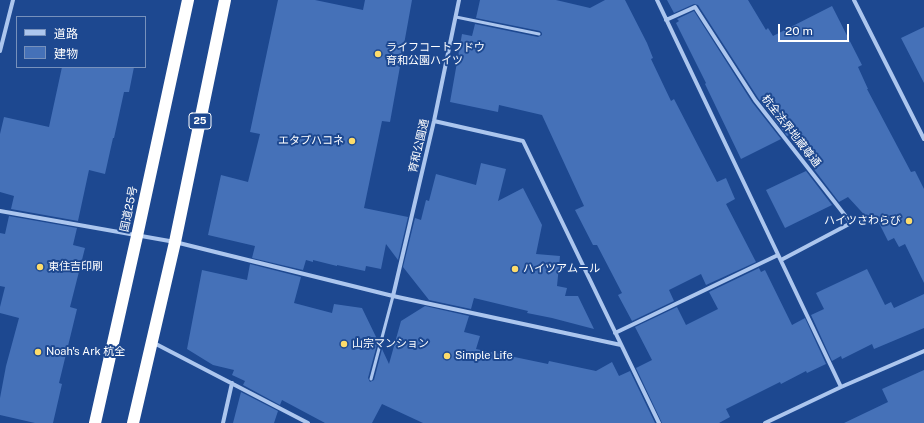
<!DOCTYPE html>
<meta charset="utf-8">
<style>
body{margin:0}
#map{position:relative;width:924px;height:423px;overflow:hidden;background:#1d4890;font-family:"Public Sans","Noto Sans JP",sans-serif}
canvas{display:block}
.legend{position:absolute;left:16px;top:16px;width:130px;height:52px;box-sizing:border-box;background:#1d4890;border:1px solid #7791bc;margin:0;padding:5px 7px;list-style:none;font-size:12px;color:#fff}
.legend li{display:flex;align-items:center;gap:8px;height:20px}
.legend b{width:20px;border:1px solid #7791bc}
.scale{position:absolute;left:778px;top:24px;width:71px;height:18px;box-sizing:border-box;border:2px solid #fff;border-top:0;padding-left:5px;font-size:12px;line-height:14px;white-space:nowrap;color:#fff;-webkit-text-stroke:3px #1d4890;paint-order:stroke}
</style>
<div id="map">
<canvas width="924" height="423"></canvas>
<ul class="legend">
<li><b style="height:5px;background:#acc6ee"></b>道路</li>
<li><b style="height:11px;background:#4571b8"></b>建物</li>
</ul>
<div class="scale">20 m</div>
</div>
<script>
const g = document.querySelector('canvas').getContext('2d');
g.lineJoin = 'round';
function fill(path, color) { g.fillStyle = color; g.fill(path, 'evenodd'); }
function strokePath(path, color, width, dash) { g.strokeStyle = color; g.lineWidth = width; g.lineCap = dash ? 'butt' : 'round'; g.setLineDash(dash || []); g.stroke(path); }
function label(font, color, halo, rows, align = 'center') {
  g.font = font + ' "Public Sans","Noto Sans JP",sans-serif'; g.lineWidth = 4; g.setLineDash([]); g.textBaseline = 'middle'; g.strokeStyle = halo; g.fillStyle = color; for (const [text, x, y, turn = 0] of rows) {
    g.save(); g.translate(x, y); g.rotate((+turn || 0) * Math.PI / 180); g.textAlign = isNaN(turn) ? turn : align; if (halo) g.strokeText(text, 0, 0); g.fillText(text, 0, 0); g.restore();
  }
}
fill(new Path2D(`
 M278,0H315L363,10L365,0H412L390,122L382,121L364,208L408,217L398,260L386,244L381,269L366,266L365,271L337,265V266L313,260V262L306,260L303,270L252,258L255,246L208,235L221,175L248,182L260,134L250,132Z
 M480,0H556L590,8L605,0H625L647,43L653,58L651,59L671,101L674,99L717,182L726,178L735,199L726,204L756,262L706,285L701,274L669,290L674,301L632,321L618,295L622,293L597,245H593L575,210L584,206L542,115L499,105L498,112L450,102L462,34L472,36L475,24L538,37L542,35V33L540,31L476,18Z
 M667,0H748L766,30L768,28L773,36L832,6L862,65L858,67L868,89H867L911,172L915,171L924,189V283L905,244L899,247L894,238L888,241L876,217L871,222L848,197L839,202L813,168L819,165L793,133L787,136L758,98L698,5L694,4L674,13Z
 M694,11L752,102L781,139L741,159L705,84L706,83L676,23L679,21L677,19Z
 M924,27V83L901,38Z
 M62,67H134L129,92H124L114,138H113L105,174L89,170L78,221L11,209L14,196L0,192V134L4,117L49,127Z
 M481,163L506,169L498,201L523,188L542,225L536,254L560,256L557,286L567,288L565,296H578L594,329L552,318L527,313L528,311L474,298L471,309L429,300L403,267L415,218L421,220L426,200L429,201L436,174L476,185Z
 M806,171L832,205L785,228L766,190Z
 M9,216L77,228L73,245L85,248L70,307L77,309L59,383L62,384L53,423H35L0,415V398L6,366L19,318L0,313V307L5,287L0,286V233L5,234Z
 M250,264L301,277L294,303L332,313L334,304L362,308L378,341L368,378L370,382L374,380L382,349L389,364L401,321L425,306L469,316L464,332L480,336L476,349L548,364L549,361L596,371L612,362L619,376L630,371L655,423H423L382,404L372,423H325L282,400L280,405L243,385L245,381L232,375L234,370L213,365L187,349L202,270L247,280Z
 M759,268L761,272L765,270L792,325L805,318L826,364L807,373L806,371L781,384L780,382L726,409L730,417L719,423H662L636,368L652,360L635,327L677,307L686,325L718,309L709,292Z
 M867,269L885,305L891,302L894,308L924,294V328L874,349L872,344L842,359L841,356L832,361L811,315L824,309L816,293Z
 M924,370V423H844L888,402L882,389Z
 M241,392L278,411L274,423H233Z`), '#4571b8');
strokePath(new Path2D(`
 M456,17L539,34
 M371,379L393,296`), '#acc6ee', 3);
strokePath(new Path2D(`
 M657,0L841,387
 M854,0L924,139
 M666,20L695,7L755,100L851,223L781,260
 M0,51L13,0
 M434,121L523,141L659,423
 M0,211L175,242L393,296L621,345
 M393,296L434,121L459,0
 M615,333L778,255
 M154,343L308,423
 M223,423L232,383
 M765,423L841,387L924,351`), '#acc6ee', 4);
strokePath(new Path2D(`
 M95,423L137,236L188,0
 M133,423L175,242L225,0`), '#fff', 12);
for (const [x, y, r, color] of [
 [378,54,4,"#fddc6b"],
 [352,141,4,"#fddc6b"],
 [909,221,4,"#fddc6b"],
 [40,267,4,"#fddc6b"],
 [515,269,4,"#fddc6b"],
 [344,344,4,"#fddc6b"],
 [38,352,4,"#fddc6b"],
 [447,356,4,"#fddc6b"]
]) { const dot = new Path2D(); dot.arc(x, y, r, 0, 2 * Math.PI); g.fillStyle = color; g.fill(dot); strokePath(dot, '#1d4890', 1.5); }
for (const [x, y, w] of [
 [200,121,22]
]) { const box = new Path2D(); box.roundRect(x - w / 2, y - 8, w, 16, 3); g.fillStyle = '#1d4890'; g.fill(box); strokePath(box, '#fff', 1); }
label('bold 10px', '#fff', null, [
 ["25",200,121]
]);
label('11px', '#fff', '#1d4890', [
 ["ライフコートフドウ",386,48],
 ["育和公園ハイツ",386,61],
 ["エタプハコネ",344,141,"right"],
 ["ハイツさわらび",901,221,"right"],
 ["東住吉印刷",48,267],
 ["ハイツアムール",523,269],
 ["山宗マンション",352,344],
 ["Noah's Ark 杭全",46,352],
 ["Simple Life",455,356]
], 'left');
label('11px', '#fff', '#1d4890', [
 ["杭全法界地蔵尊通",791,131,52],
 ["育和公園通",419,146,-77],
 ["国道25号",129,209,-78]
]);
</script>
